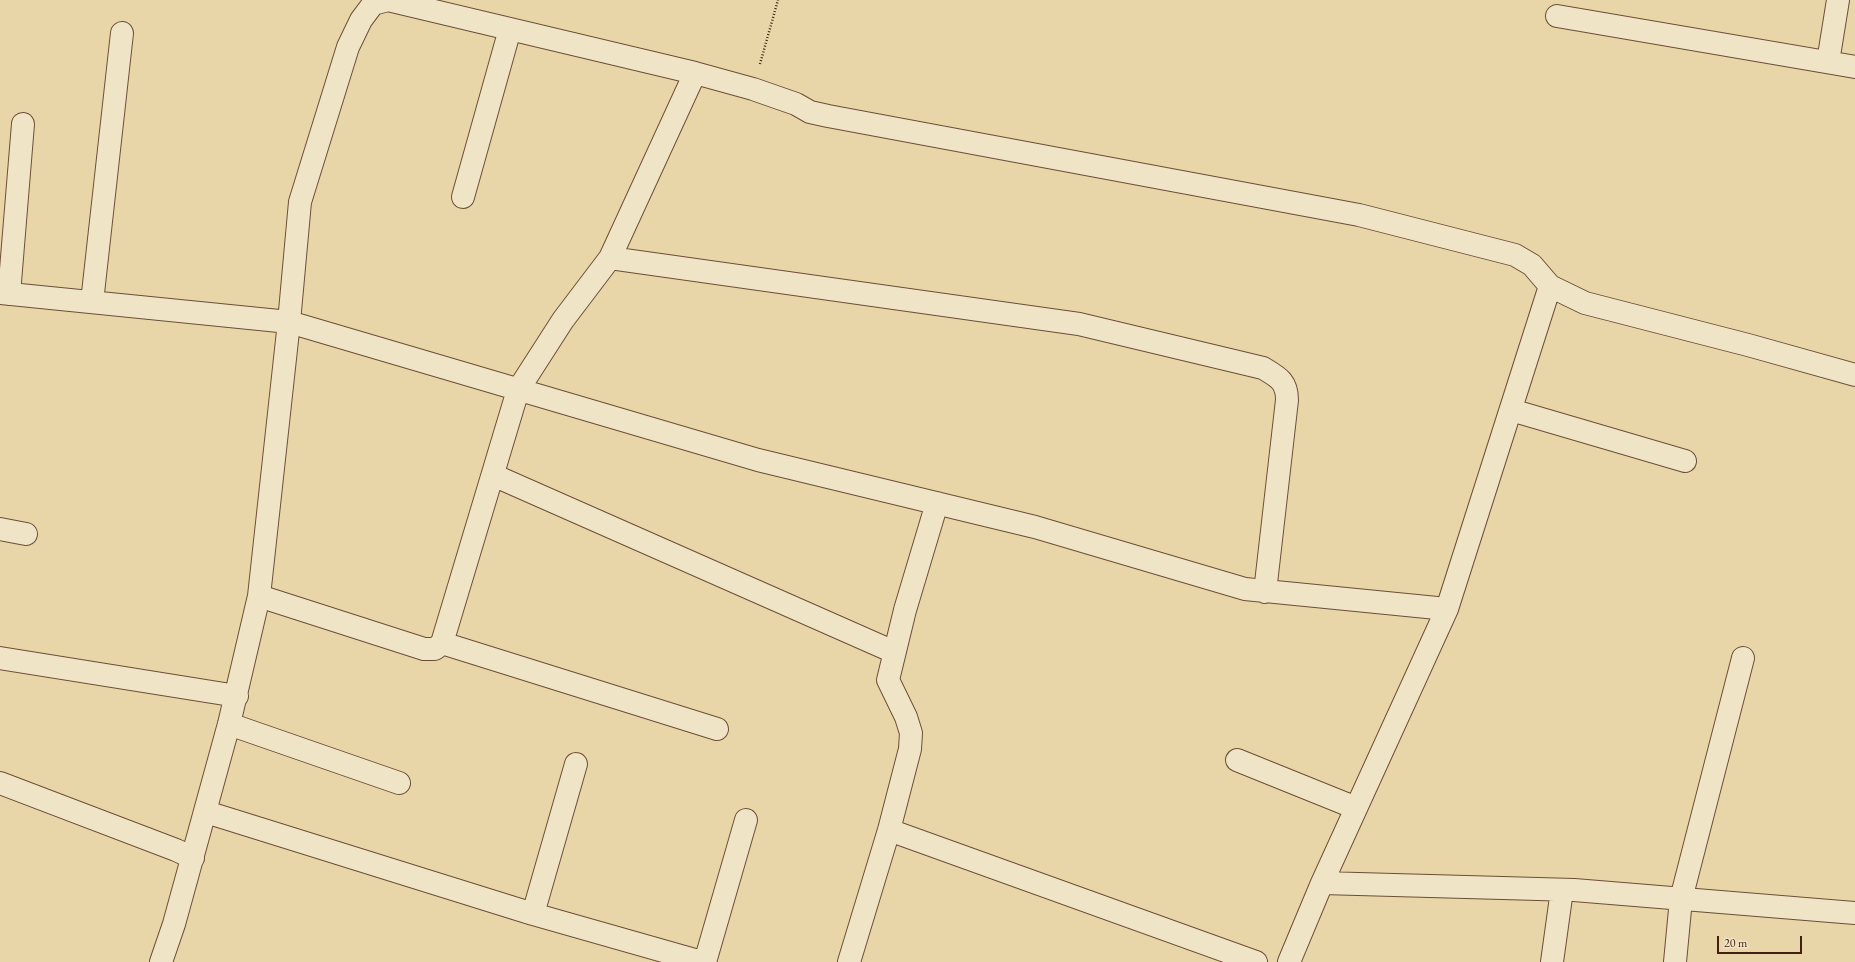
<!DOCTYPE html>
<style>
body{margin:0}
#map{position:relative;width:1855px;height:962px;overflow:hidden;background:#e8d6a8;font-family:"EB Garamond",serif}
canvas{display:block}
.scale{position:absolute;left:1717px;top:936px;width:85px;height:18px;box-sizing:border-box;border:2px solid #432011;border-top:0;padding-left:5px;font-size:12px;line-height:14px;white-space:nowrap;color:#432011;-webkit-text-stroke:3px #f0e4c6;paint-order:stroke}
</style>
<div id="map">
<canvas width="1855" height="962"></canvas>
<div class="scale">20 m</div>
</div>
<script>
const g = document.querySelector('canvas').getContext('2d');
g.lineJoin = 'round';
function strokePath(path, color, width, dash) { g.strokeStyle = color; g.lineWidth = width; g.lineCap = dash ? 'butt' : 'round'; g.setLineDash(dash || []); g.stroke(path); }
const minor = new Path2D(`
 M1557,16L1855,67
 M1828,62L1838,0
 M463,197L510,29
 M610,258L1079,324L1263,368C1278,377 1287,381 1287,400L1265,592
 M0,293L289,322L259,596L229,724L174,924L161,962
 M9,294L23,124
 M92,302L122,33
 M1511,410L1685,461
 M493,475L894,652
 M0,529L26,534
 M259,596L424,649H435L442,643L518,390L563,320L610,258L695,73
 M1447,609L1245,589L1035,527L758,460L289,322L300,202L348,47L361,20L373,4L388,0L695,73L753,89L796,104L810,112L828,116L1359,215L1515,255L1532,265L1550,286
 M442,643L717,729
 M0,658L237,696
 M229,724L399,783
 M1237,760L1356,808
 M0,783L176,850L193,858
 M206,812L533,914L702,962
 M889,830L1256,962
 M1322,883L1574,890L1855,913
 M533,914L576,764
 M705,962L746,820
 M849,962L889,830L910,749L911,733L906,717L888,680L905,610L937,503
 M1289,962L1322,883L1447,609L1550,286L1585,303L1748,345L1855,375
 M1552,962L1562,890
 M1675,962L1681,899L1743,658`);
strokePath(minor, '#6c4e37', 24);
strokePath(new Path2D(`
 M760,64L778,0`), '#432011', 2.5, [1, 2]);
strokePath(minor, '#f0e4c6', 22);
</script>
